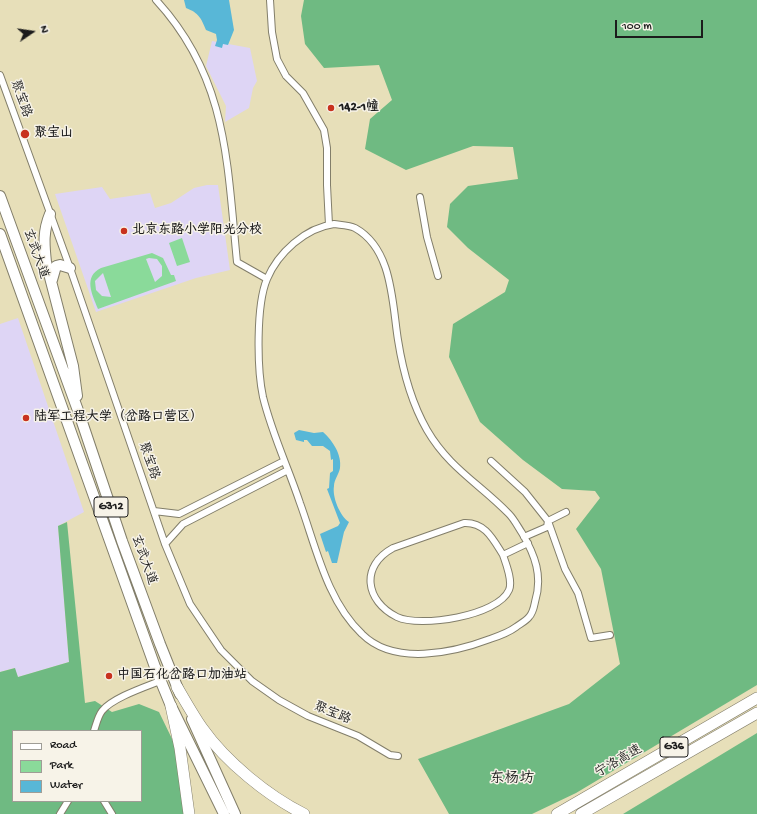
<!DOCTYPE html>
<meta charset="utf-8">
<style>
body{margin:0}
#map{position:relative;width:757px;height:814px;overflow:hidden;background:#e7dfb9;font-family:"Gochi Hand",sans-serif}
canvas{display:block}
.legend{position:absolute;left:12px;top:730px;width:130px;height:72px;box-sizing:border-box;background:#f7f3e8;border:1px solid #9f9d96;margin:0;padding:5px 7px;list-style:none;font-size:12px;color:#1c1c1c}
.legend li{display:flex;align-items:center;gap:8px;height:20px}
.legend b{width:20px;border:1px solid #9f9d96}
.north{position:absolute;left:12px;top:12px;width:40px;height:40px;-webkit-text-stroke:3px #f7f3e8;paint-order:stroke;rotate:77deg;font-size:11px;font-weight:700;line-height:16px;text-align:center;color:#1c1c1c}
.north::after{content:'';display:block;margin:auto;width:14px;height:18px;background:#1c1c1c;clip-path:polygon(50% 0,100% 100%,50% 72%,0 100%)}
.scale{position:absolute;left:615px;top:20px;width:88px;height:18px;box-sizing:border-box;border:2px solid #1c1c1c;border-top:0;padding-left:5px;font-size:12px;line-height:14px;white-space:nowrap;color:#1c1c1c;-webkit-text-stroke:3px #f7f3e8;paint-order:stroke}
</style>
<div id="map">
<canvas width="757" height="814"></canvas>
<ul class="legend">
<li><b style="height:5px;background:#fff"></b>Road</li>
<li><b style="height:11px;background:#8ada9a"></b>Park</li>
<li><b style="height:11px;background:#58b7d7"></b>Water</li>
</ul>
<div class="north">N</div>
<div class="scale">100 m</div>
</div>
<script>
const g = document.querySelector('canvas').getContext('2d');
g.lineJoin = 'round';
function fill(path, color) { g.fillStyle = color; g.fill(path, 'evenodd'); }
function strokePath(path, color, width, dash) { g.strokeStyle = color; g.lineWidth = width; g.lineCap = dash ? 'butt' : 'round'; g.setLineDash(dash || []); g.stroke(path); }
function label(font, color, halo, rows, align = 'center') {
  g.font = font + ' "Gochi Hand","LXGW WenKai TC",sans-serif'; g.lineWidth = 3; g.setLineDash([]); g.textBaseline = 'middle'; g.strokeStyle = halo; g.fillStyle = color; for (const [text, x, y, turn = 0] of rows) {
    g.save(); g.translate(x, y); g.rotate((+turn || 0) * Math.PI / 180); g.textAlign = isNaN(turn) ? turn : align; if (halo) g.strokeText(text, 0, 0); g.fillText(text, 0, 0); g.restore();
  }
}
fill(new Path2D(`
 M212,41L250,48L257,81L253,88L249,108L225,122L226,106L206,66Z
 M207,185H218L230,270L196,278L96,312L55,194L102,187L110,199L150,193L155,208L171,203L194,188Z
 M18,318L84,512L58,526L69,662L18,677L14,668L0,672V324Z`), '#ded5f5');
fill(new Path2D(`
 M182,238L190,262L177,266L169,243Z
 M152,253L163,258L171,275H174L176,281L98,309C92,294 83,277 101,268ZM149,258L157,259L162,266V276L155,282L146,259ZM103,273L111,297L102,296L96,290L95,281Z`), '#8ada9a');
fill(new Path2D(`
 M304,0H757V685L576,793L532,814H449L418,759L569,704L620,664L601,569L576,529L600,498L595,491L562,489L523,460L480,422L449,357L453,324L505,292L509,280L468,248L447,227L450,204L468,186L518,179L513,147L473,146L406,170L365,149L370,119L392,100L379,65L324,68L305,44L301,16Z
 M67,522L85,703L95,701L112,712L139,704L159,712L175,745L183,795V814H0V672L15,668L18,677L69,662L58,526ZM13,731H141V801H13Z
 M757,733V814H623Z`), '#6fba82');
fill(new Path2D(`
 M184,0H229L234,30L228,45L223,44L222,48L215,46L217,40L216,34L206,30C201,18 199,13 186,8Z
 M299,430L314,433L323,432C333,441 342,455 340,468C339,474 334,480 334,486C332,497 340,516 349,522L344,532L337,563H332L328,551L326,552L320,534L338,526L340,523L327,489L329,488L330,473L333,471V459L331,460L330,451L323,446H312L307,440H304V442L296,440L294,433Z`), '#58b7d7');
const minor = new Path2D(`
 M156,0C228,78 227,163 237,262L267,279
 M270,0L272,32L277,59L286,76L303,93L324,130L327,148V185L329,225
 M0,75L70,268L165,544L190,604L221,650L252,681L279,700L308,716L358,736L390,755L398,756
 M420,197L427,237L438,276
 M334,224C340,225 349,225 355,228C393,249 392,303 398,340C403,372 411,402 427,430C449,468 480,484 509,514C514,519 518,527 522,533C535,555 543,576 535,602C534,607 533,613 529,617C526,621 520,624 516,627C508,633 499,636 490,639C453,653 394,666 362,634C327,601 316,547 300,503C288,467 272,434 263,397C257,369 256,305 267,279C278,253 305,228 334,224Z
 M491,461L525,492L548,521L565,569L578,593L591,638L610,635
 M154,511L179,514L284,461
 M524,537L547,527L548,521L566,512
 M165,544L183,524L288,470
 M503,555C506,564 513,581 509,590C498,616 420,628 397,617C365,601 360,566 393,548L464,523C485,522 493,539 503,555L528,543
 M94,731C96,725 98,716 102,711C112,698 145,687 160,681
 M104,801L112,814
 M60,814L68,801`);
const trunk = new Path2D(`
 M0,196L80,416L122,541L160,644L180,694
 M50,214C43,231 44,244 46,262L73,366L77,396
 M0,234L155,667L171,706L224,814
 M52,280L56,266L60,265L70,268
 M192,719L235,814`);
const motorway = new Path2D(`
 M177,687C185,701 193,715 202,728C226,762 268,796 304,814
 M171,706L180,748L189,814
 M557,814L757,698
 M581,814L757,713`);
strokePath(minor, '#827e6a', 8);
strokePath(trunk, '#827e6a', 12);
strokePath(motorway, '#827e6a', 12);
strokePath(minor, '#fff', 6);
strokePath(trunk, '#fff', 10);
strokePath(motorway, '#fff', 11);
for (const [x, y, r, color] of [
 [331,108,4,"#c8321e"],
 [25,134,5,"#c8321e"],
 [124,231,4,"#c8321e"],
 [26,418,4,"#c8321e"],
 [109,676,4,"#c8321e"]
]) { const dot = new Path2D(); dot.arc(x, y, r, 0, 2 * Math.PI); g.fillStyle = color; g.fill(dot); strokePath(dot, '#f7f3e8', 1.5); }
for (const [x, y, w] of [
 [111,507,34],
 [674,747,28]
]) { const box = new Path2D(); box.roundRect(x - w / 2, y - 10, w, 20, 3); g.fillStyle = '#f7f3e8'; g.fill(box); strokePath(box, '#1c1c1c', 1); }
label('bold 12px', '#1c1c1c', null, [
 ["G312",111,507],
 ["G36",674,747]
]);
label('13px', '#1c1c1c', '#f7f3e8', [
 ["聚宝路",20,99,70],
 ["玄武大道",35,254,70],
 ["聚宝路",148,461,71],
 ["玄武大道",143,560,70],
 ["聚宝路",332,714,22],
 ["宁洛高速",619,762,-30]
]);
label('bold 13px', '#1c1c1c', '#f7f3e8', [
 ["142-1幢",339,108],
 ["聚宝山",34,134],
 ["北京东路小学阳光分校",132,231],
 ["陆军工程大学（岔路口营区）",34,418],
 ["中国石化岔路口加油站",117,676]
], 'left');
label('15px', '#1c1c1c', '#f7f3e8', [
 ["东杨坊",512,780]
]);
</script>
